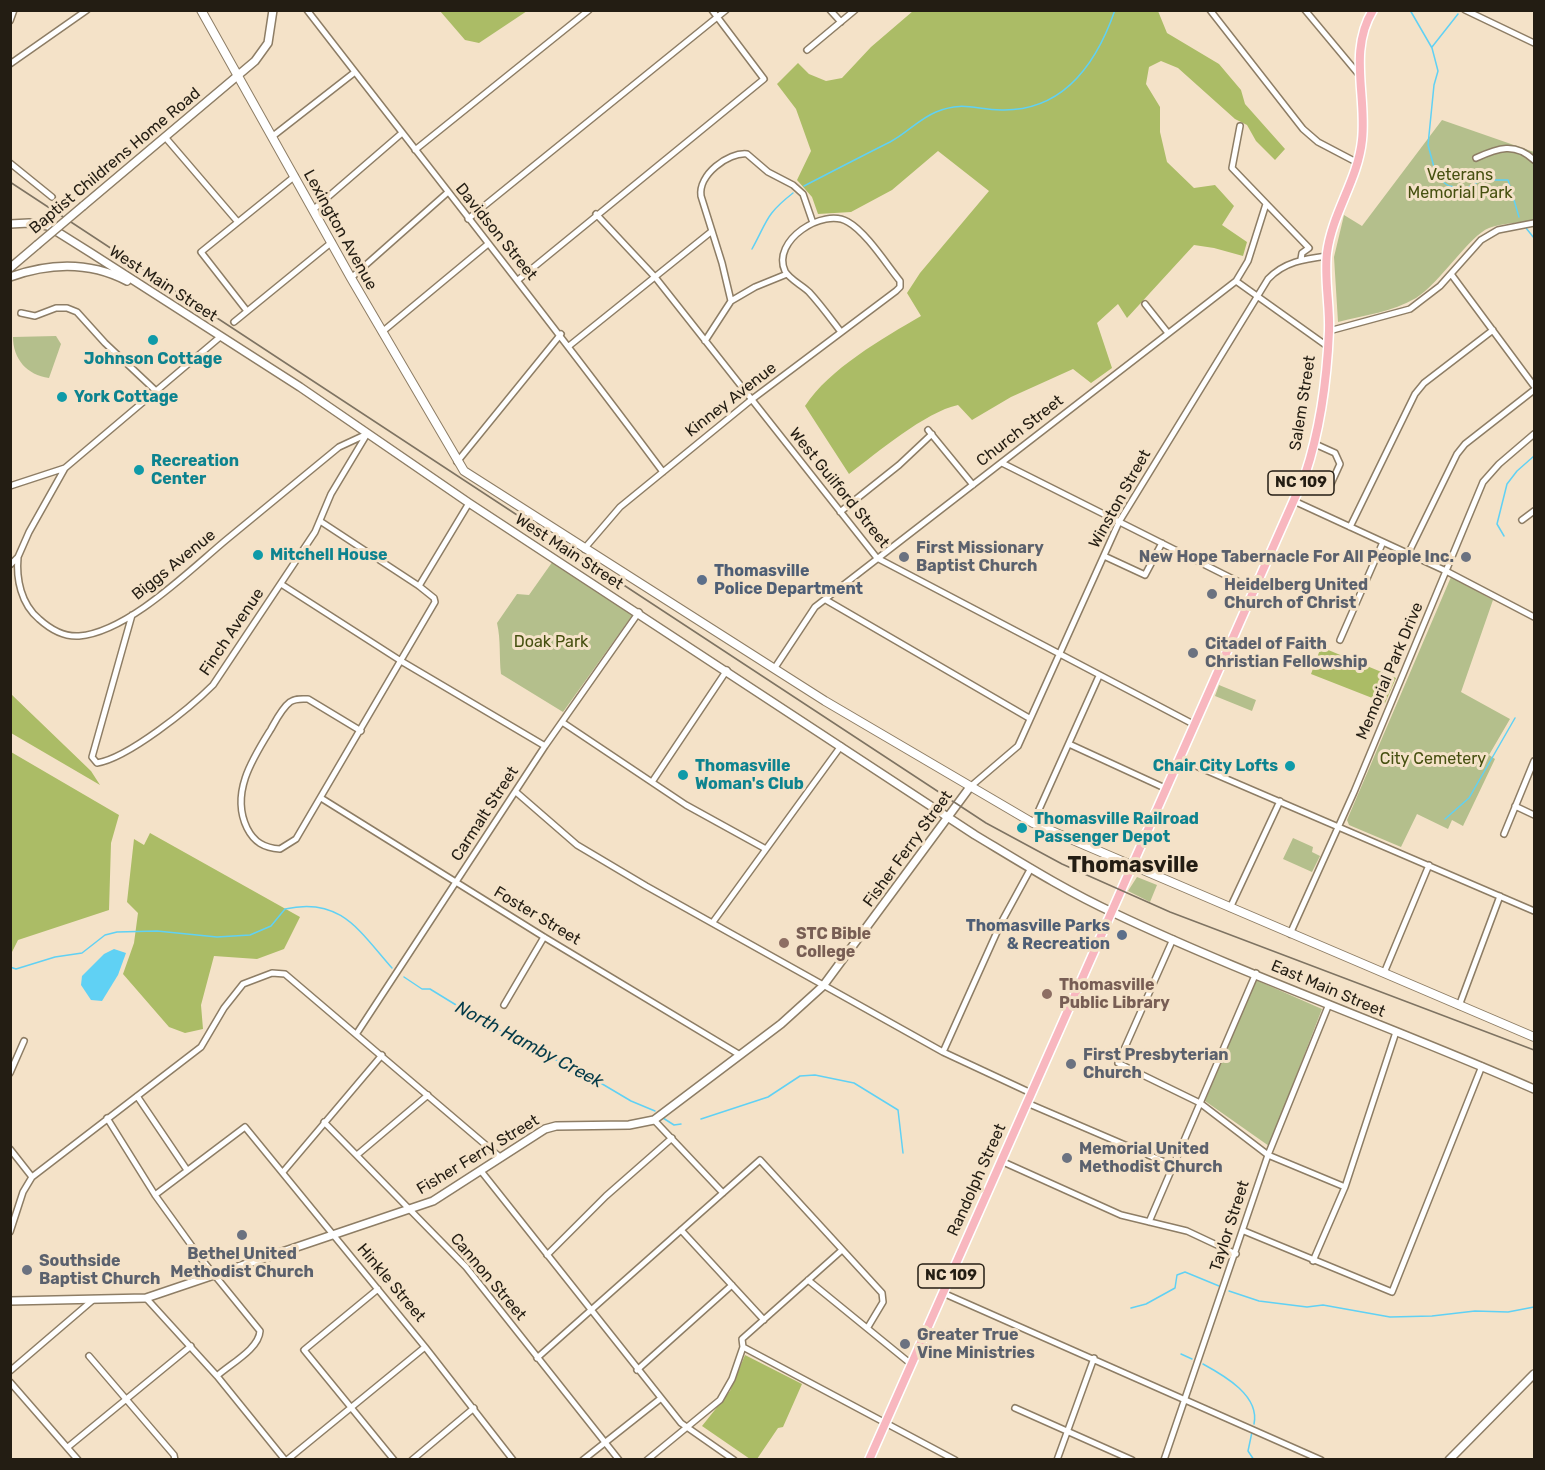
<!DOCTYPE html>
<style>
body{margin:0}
#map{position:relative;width:1545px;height:1470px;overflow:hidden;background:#f4e2c8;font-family:Rubik,sans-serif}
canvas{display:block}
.frame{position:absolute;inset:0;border:12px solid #231d13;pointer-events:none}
</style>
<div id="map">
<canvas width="1545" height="1470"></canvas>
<div class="frame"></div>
</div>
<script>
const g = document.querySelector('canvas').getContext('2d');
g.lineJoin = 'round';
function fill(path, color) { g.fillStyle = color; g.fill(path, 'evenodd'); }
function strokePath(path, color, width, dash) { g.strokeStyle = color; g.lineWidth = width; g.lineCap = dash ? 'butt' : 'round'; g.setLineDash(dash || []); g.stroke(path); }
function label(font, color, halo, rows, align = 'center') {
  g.font = font + ' Rubik,sans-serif'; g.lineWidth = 6; g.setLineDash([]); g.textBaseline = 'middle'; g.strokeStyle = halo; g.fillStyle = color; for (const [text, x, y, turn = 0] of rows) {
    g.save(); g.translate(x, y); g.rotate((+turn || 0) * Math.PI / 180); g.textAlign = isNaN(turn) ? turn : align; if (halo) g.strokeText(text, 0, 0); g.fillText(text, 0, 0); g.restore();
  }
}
fill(new Path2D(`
 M1442,120L1534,152V220C1520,223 1503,223 1489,228C1470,235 1440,283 1416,298C1392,312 1365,315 1338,322L1334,257L1344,215L1362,226Z
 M56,336L61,344L49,378C27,375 13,359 13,337Z
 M553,561L636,610L563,712L501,674C499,657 501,640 497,623L517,594L529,595Z
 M1451,577L1493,600L1461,692L1510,719L1489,755L1495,759L1463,826L1452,820L1448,829L1417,814L1401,847L1349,825L1347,820Z
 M1219,685L1256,700L1252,711L1215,696Z
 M1293,838L1313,847L1312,852L1320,856L1312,872L1283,859Z
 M1137,877L1157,885L1150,902L1128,891Z
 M1256,980L1322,1009L1269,1146L1205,1101Z`), '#b4bf8c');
fill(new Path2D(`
 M440,11H527L479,43L465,40Z
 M913,11H1158L1167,33L1219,64L1241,90L1245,104L1285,149L1275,160L1256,141L1247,125L1235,119L1178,68L1161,61L1149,67L1146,84L1160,107V132L1167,162L1194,188L1215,185L1234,206L1222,225L1247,242L1243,256L1214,248L1194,245L1127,318L1118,304L1097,323L1112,368L1091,383L1073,369L1011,397L972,420L958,405C925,412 877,453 849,474L805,406C829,369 883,338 921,316L907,293L920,273L989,191L938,151L892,190L851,212L818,214L812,197L797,180L811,151L796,109L777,84L798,63L809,74L826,81L842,78L871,47Z
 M1321,647L1396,678L1385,703L1311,674Z
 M11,694L91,771L100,785L11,733Z
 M11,752L119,815L111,843L109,910L18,940L11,954Z
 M150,833L300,917L284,949L257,959L214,956L201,1005L203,1029L185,1033L169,1027L123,974L134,943L138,913L127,902L134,839L144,845Z
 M745,1355L802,1384L783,1427L778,1428L757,1459H750L702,1426L730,1391Z`), '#abbc66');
fill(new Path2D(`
 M114,949L126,953L118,975L102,1001L91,1000L81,985L82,976L104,954Z`), '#60d1f4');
strokePath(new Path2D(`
 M1410,10L1432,48L1438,71L1434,85L1428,145L1437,178L1449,186L1461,188H1467L1481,180H1508L1519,217
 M1432,47L1458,14
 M804,186C833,171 862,156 890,142C907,133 919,119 936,112C964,100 978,111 1004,110C1065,110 1097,62 1115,10
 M1526,228L1534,238
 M752,249C768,220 765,215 793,193
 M1504,536L1497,524L1507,484L1517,471L1534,456
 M1445,819L1469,798L1515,718
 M10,967L16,969L55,957L82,953L105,935L117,932L157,931L217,937L250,935L271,926L285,909C341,896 360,932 392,968
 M404,977L422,989H430L492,1027L527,1042L547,1056L577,1069L631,1101L655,1111
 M663,1118L674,1125L681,1124
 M701,1119L768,1097L800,1076L815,1075L854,1083L898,1110L903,1153
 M1229,1291L1259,1301L1307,1307L1323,1305L1390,1317L1432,1316L1475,1311L1508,1312L1534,1307
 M1131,1308L1146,1304L1175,1288L1177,1275L1185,1272L1219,1286
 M1181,1354L1192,1359
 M1203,1364C1225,1376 1260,1396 1254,1424
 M1252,1432L1248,1451L1254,1460`), '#60d1f4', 1.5);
const minor = new Path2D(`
 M307,10C426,164 547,316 663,472
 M830,10L841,22
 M1210,10L1303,129L1318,142L1358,163
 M1305,10L1360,76
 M1465,10L1534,43
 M10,21L14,10
 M807,50L855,10
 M10,64L87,10
 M1240,126L1232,168L1309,248L1302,253L1301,259
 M273,136L355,72
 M165,137L237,221
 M415,150L589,10
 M1476,158C1498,148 1515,142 1534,160
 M10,163L52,197
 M314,209L402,133
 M596,214L655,277L877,558L1195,725
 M468,219L726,10
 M1451,274L1534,386
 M351,278L447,193
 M518,280L764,79L712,10
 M1236,281L1327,346
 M731,301L722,263L701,196C698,175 728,152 747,154L768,172L793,185L803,194L813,223
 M1145,304L1168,333
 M247,311L201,252L295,176
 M21,313L35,316L56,308H67L77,312L105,343L156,391
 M234,322L332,242
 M1329,331L1410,309L1440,286L1481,240L1498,230L1534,223
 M382,332L488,244
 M705,341L731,301L755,287L787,274
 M569,346L712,231
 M928,430L973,485
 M457,462L561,334
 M1002,463L1255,590
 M1304,478L1322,486H1330L1340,464L1335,453L1315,444
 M10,486L65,468
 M1294,501L1446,571L1534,617
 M840,512L899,465L932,434
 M1522,520L1534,511
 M320,521L419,586L434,598L435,602L296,839L280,849C264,848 254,842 247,828C230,793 253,758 271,729C276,720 282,708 290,702C296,698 301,699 308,699L361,731
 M1350,527L1415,394L1424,383L1493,330
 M584,549L620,507L751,400L896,291L900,287V281C887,265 866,232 848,222C823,207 771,241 785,271C789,279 802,285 809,292C821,305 831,319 841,332
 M1408,554L1457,454L1465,444L1534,390
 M1104,556L1145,575L1162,543
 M18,557C16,579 21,604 39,619C50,629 64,637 79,636C128,632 190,570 226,540C264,509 301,478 339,447L367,434
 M10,565L18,557L29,532L65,468L220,337
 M281,584L401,661L545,746
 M419,586L469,503
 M826,600L1029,718
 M132,615L92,757L97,763C128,758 190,708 213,685L315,532L331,494L367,434
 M1340,640L1383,542
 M774,669L815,607L1236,281L1248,261L1266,204
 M562,722L686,805L764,848
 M1069,744L1167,789
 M1180,759L1534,911
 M652,782L727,670
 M970,787L1018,746L1119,522L1268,279C1284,262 1304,259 1327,256
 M516,792L577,845L646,886L943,1052L1031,1093
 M321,798L544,937L740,1055
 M1515,806L1534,815
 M1033,823L1099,676
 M1504,834L1534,761
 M1230,908L1280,801
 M713,922L841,746
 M1290,934L1354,792L1483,482L1499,464L1534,434
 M1173,939L1118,1063L1200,1103L1268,1155L1345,1187
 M1384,973L1429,865
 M504,1005L544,937
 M1459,1006L1500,896
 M357,1033L545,746L639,612
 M943,1052L1001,923L1031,868
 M10,1073L24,1041
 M137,1096L187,1170
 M1027,1103L1174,1166
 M107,1118L155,1195L199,1256L260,1331C259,1349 230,1364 217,1376
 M654,1120L723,1193
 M324,1122L466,1267L619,1460
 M10,1149L32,1177
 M357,1155L428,1095
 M1001,1161L1121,1215L1187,1231L1236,1254
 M481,1171L681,1423L734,1460
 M283,1172L382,1055
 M155,1195L245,1127L425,1347L513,1460
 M1149,1222L1256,973
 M681,1230L764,1320
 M1244,1231L1392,1292L1482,1066
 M10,1232L23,1192L32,1177L201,1047L224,1008L243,984L272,973L285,974L501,1158
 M547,1255L606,1196L672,1138
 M1313,1261L1345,1187L1396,1032
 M808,1280L911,1364
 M378,1289L304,1350L394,1460
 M943,1293L1321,1460
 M146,1298L217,1376L285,1460
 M743,1347L955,1460
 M89,1356L174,1455L175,1460
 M537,1358L760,1160L882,1293L883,1302L868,1327
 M637,1370L732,1285
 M10,1371L94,1299
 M10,1382L78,1460
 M1015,1408L1132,1460
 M68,1447L191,1346
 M287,1460L425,1347
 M412,1460L474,1408
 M583,1460L660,1399
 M647,1460L720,1400L732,1379L743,1347L742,1339L842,1250
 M1057,1460L1094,1358
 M1164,1460L1268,1155L1329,1004`);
const tertiary = new Path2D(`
 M83,206L255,61L268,43L273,10
 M10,224L29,223L48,226L91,253L300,387L469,503L975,835C1020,862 1066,891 1114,913C1251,978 1396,1028 1534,1089
 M10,268L37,245
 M10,277C49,263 89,261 127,281
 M10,1301L146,1298L433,1201L545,1129L556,1126L629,1125L654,1120L781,1024L823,986L970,787
 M1449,1460L1534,1374`);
const secondary = new Path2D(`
 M201,10L351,278L464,471L825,701L1033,823L1534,1037`);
const primary = new Path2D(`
 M869,1460L1305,475C1320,430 1327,379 1329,331C1330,305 1324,279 1327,253C1332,213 1358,180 1362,140C1367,96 1348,51 1373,10`);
strokePath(minor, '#8d7d65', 8);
strokePath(tertiary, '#8d7d65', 10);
strokePath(secondary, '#8d7d65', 10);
strokePath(primary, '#fff', 11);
strokePath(minor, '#fff', 5);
strokePath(tertiary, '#fff', 7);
strokePath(secondary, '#fff', 8);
strokePath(primary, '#f8b7bf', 8);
strokePath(new Path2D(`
 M10,182L986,823L1062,864L1170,912L1534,1050`), '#7e7362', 1.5);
const tertiaryBridge = new Path2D(`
 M37,245L83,206`);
strokePath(tertiaryBridge, '#8d7d65', 10, []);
strokePath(tertiaryBridge, '#fff', 7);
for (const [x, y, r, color] of [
 [153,340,6,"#0f9aa8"],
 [62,397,6,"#0f9aa8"],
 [139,470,6,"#0f9aa8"],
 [258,555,6,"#0f9aa8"],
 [904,557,6,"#6b7280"],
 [1466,557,6,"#6b7280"],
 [702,580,6,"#5c6f8a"],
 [1212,594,6,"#6b7280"],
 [1193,653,6,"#6b7280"],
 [1290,766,6,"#0f9aa8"],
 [683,775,6,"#0f9aa8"],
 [1022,828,6,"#0f9aa8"],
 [1122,935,6,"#5c6f8a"],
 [784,943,6,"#8d6e63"],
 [1047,994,6,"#8d6e63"],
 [1071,1064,6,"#6b7280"],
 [1067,1158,6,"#6b7280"],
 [242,1235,6,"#6b7280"],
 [27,1270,6,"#6b7280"],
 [905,1344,6,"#6b7280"]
]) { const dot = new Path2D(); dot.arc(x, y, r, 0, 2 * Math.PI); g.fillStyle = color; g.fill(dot); strokePath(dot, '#f4e2c8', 2); }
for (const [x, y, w] of [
 [1301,483,66],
 [951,1276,66]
]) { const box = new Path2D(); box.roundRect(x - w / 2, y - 12, w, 24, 4.5); g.fillStyle = '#f4e2c8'; g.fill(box); strokePath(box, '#231d13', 1.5); }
label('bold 15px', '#231d13', null, [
 ["NC 109",1301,483],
 ["NC 109",951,1276]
]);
label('16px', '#231d13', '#f4e2c8', [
 ["Baptist Childrens Home Road",115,161,-40],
 ["Lexington Avenue",340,230,61],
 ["Davidson Street",496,232,51],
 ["West Main Street",163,284,33],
 ["Kinney Avenue",731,400,-38],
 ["Salem Street",1303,403,-81],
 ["Church Street",1020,431,-38],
 ["West Guilford Street",839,488,51],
 ["Winston Street",1120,499,-61],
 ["West Main Street",569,552,33],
 ["Biggs Avenue",174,565,-39],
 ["Finch Avenue",232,632,-56],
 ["Memorial Park Drive",1390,671,-67],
 ["Carmalt Street",485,814,-57],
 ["Fisher Ferry Street",908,849,-54],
 ["Foster Street",537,916,31],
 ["East Main Street",1328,989,23],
 ["Fisher Ferry Street",478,1155,-31],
 ["Randolph Street",977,1180,-66],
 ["Taylor Street",1230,1226,-72],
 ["Cannon Street",488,1277,50],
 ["Hinkle Street",391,1283,50]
]);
label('16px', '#465010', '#f4e2c8', [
 ["Veterans",1460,175],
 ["Memorial Park",1460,193],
 ["Doak Park",551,642],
 ["City Cemetery",1433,759]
]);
label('bold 16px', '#0d838f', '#f4e2c8', [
 ["Johnson Cottage",153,359,"center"],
 ["York Cottage",74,397],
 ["Recreation",151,461],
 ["Center",151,479],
 ["Mitchell House",270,555],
 ["Thomasville",695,766],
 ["Woman's Club",695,784],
 ["Chair City Lofts",1278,766,"right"],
 ["Thomasville Railroad",1034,819],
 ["Passenger Depot",1034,837]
], 'left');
label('bold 16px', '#5b616d', '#f4e2c8', [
 ["First Missionary",916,548],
 ["Baptist Church",916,566],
 ["New Hope Tabernacle For All People Inc.",1454,557,"right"],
 ["Heidelberg United",1224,585],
 ["Church of Christ",1224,603],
 ["Citadel of Faith",1205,644],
 ["Christian Fellowship",1205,662],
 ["First Presbyterian",1083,1055],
 ["Church",1083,1073],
 ["Memorial United",1079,1149],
 ["Methodist Church",1079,1167],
 ["Bethel United",242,1254,"center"],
 ["Methodist Church",242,1272,"center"],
 ["Southside",39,1261],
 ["Baptist Church",39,1279],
 ["Greater True",917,1335],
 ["Vine Ministries",917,1353]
], 'left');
label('bold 16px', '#4e5e75', '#f4e2c8', [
 ["Thomasville",714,571],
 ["Police Department",714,589],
 ["Thomasville Parks",1110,926,"right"],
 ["& Recreation",1110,944,"right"]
], 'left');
label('bold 16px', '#785e54', '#f4e2c8', [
 ["STC Bible",796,934],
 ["College",796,952],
 ["Thomasville",1059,985],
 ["Public Library",1059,1003]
], 'left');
label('italic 18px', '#033a48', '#f4e2c8', [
 ["North Hamby Creek",529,1045,28]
]);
label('bold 22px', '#231d13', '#f4e2c8', [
 ["Thomasville",1133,866]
]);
</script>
